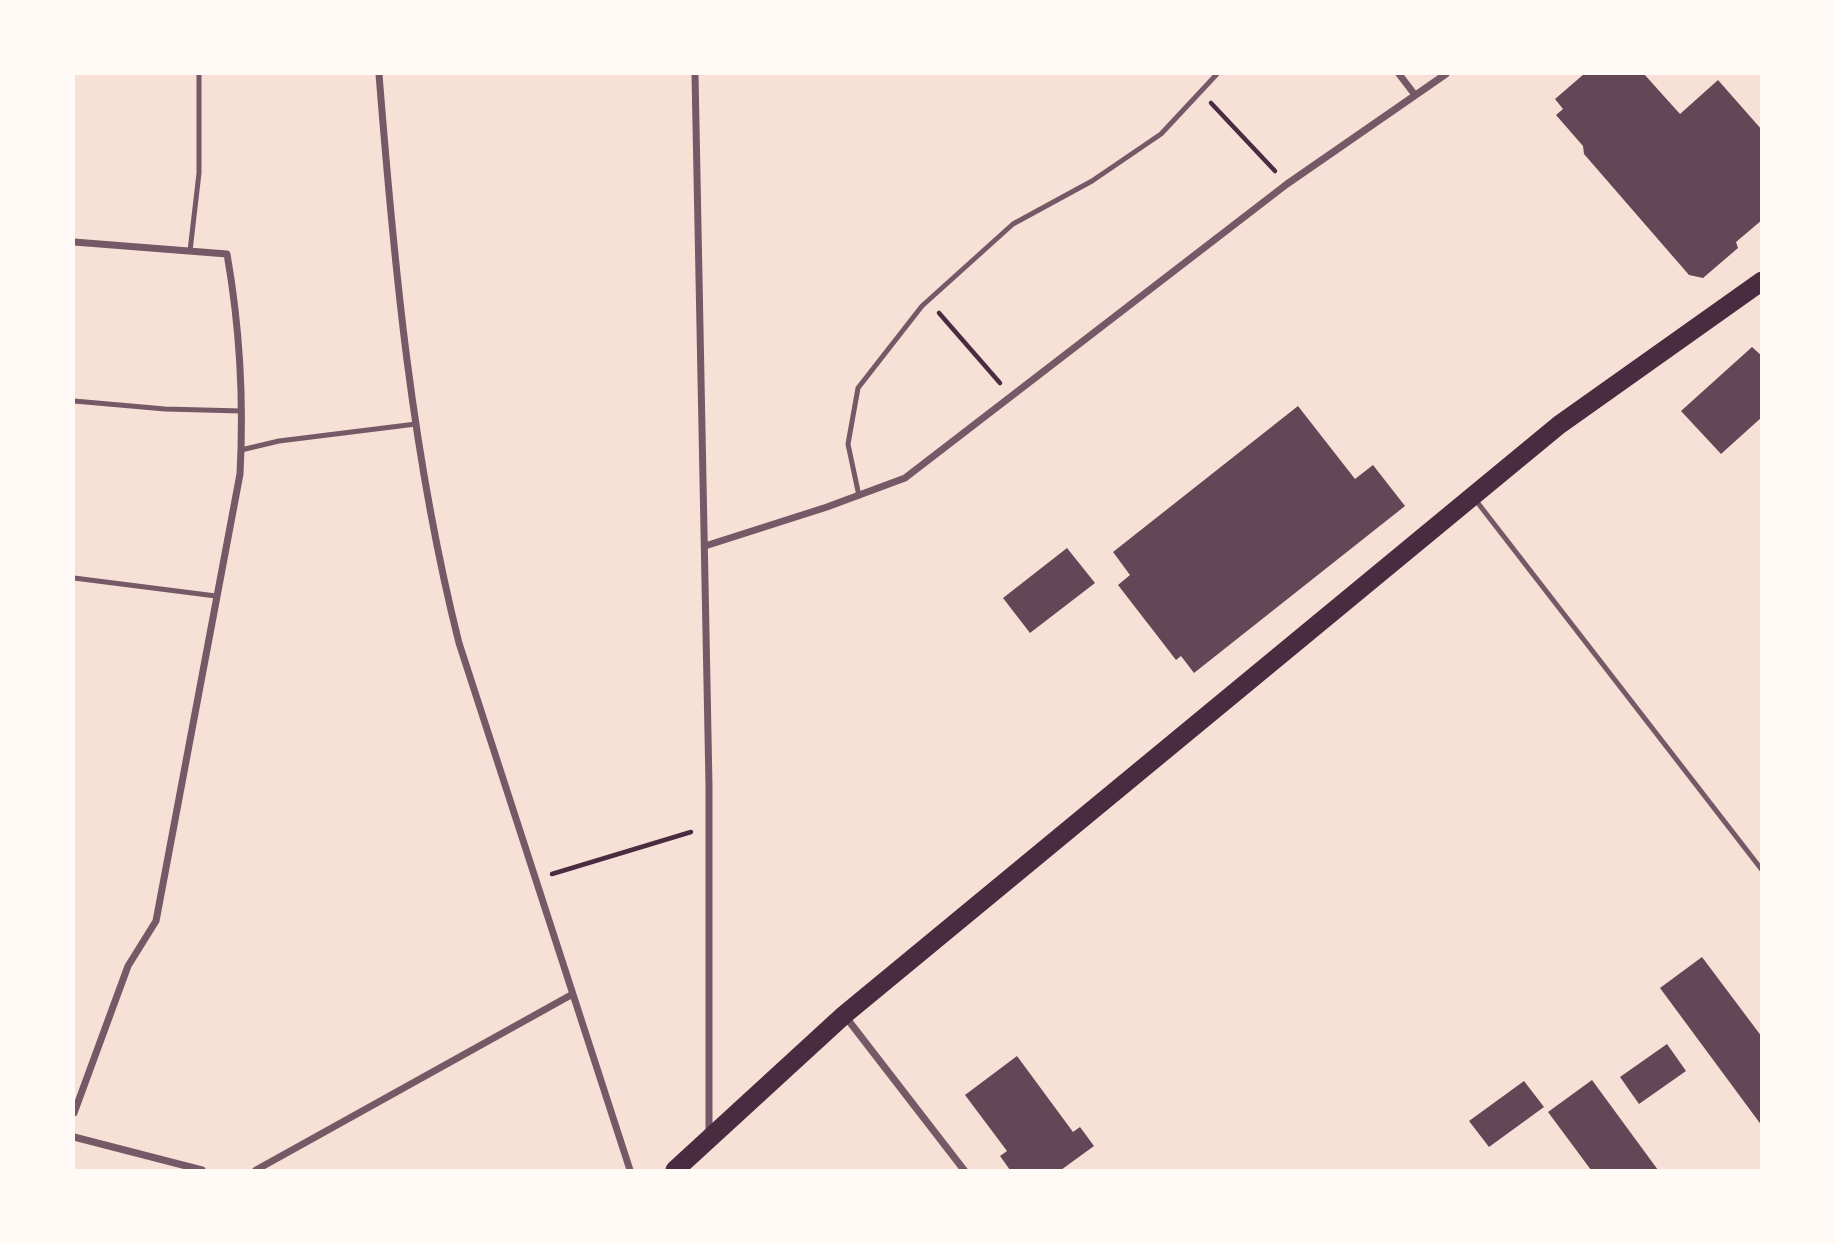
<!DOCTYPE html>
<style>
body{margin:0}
#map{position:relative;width:1835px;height:1244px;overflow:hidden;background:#f7e1d7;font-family:Helvetica,sans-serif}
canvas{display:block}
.frame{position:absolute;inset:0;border:75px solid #fffaf5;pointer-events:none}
</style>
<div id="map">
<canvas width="1835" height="1244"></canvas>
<div class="frame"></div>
</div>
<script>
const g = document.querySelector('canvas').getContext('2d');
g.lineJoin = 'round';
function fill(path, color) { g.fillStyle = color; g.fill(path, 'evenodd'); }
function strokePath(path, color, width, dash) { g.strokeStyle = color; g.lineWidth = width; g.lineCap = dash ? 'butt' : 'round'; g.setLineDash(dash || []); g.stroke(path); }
fill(new Path2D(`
 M1584,74H1644L1680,114L1718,80L1762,130V220L1736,242L1738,248L1703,278L1689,275L1584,154L1583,146L1556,115L1563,109L1555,99Z
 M1752,347L1762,356V417L1721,454L1681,411Z
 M1298,406L1355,479L1373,465L1405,506L1194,673L1181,656L1176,660L1118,585L1130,575L1113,552Z
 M1067,548L1095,583L1030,633L1003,598Z
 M1702,957L1762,1037V1126L1660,988Z
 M1667,1044L1686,1071L1639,1104L1620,1077Z
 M1017,1056L1073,1132L1080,1127L1094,1146L1061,1170H1010L1000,1156L1007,1151L965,1095Z
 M1592,1080L1658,1170H1591L1548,1112Z
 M1524,1081L1544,1107L1489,1147L1469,1121Z`), '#644757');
strokePath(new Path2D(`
 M1211,103L1275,171
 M939,313L1000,383
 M552,874L691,832`), '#4a2c40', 4.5);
strokePath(new Path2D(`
 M190,251L199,173V74
 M74,401L165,409L242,411
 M241,450L279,441L416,424
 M859,496L848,444L858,388L922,306L1013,224L1092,181L1161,134L1217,74
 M1474,498L1762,870
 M74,578L216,596`), '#755966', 5);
strokePath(new Path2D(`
 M379,74C394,264 412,457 459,643L630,1170
 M695,74L709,785V1134
 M1399,74L1415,95
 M74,242L227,254C240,328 244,399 240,474L156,921L128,966L74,1113
 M705,546L827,507L905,478L1287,184L1446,74
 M845,1016L964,1170
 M74,1137L202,1170
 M256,1170L571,995`), '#755966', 7);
strokePath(new Path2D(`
 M675,1170L844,1015L1559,425L1762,281`), '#4a2c40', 19);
</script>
